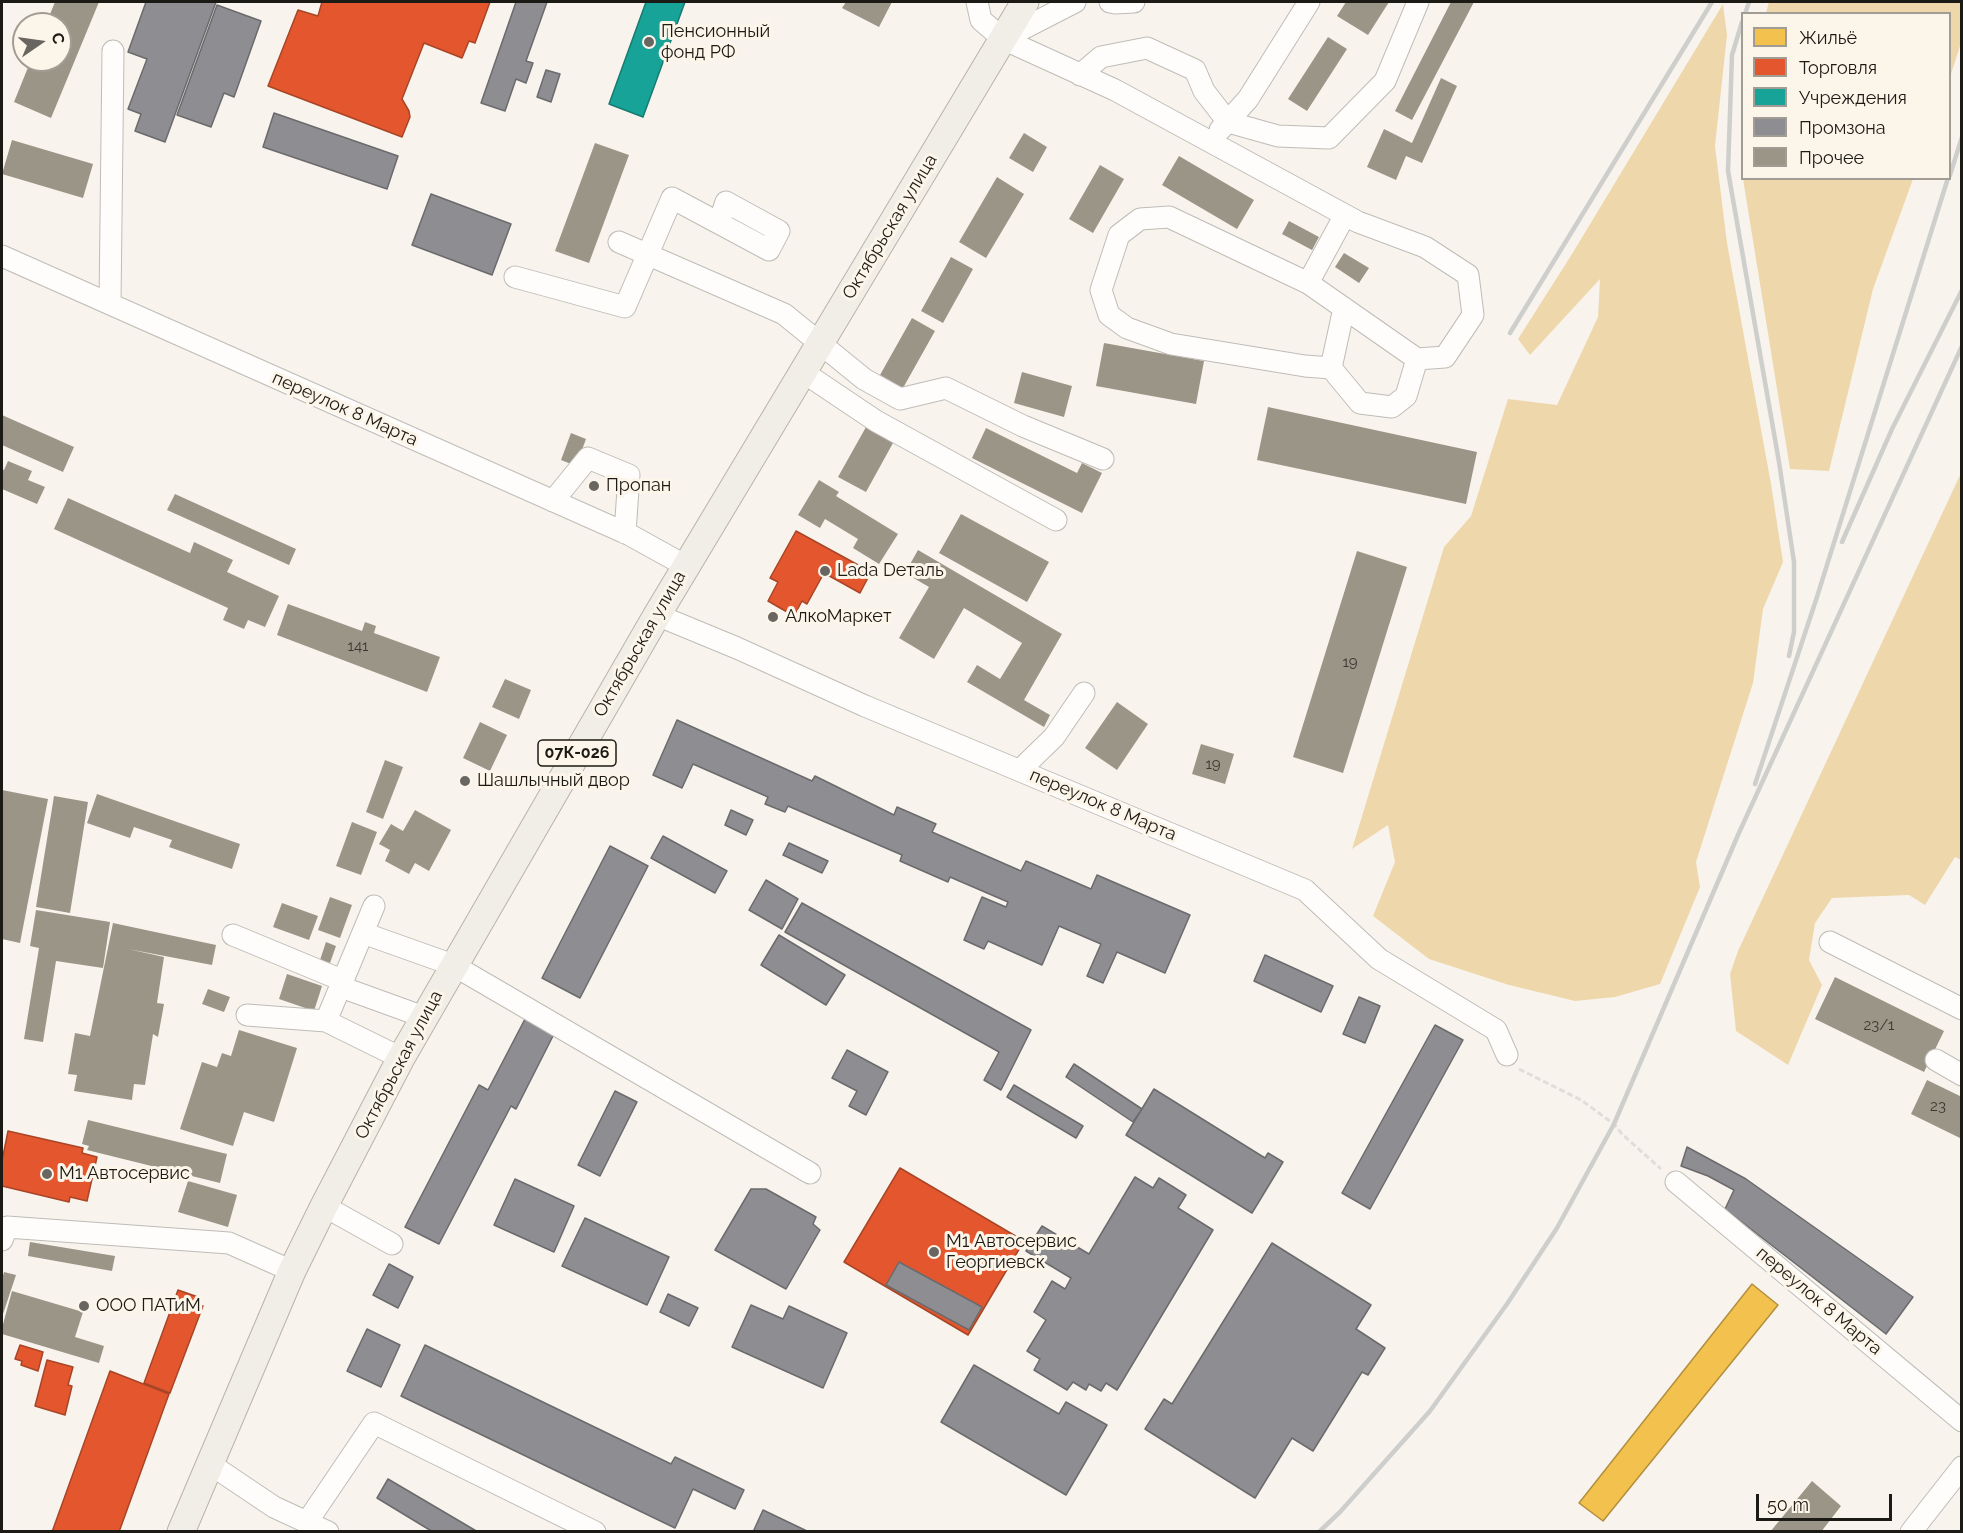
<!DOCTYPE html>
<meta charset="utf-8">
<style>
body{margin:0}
#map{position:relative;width:1963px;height:1533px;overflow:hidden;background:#f8f4ed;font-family:Raleway,sans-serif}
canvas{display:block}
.frame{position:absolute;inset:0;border:3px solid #1c1a15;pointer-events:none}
.legend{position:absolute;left:1741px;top:12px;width:210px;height:168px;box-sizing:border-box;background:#fcf5e9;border:2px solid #a29d94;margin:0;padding:8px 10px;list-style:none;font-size:18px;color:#1c1a15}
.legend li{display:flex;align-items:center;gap:12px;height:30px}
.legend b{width:30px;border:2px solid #a29d94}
.north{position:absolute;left:12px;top:12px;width:60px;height:60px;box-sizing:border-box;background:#fcf5e9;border:2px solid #a29d94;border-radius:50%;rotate:77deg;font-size:16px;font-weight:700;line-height:24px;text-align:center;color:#1c1a15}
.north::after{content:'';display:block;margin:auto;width:21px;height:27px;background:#696661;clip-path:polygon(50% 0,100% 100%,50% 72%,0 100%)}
.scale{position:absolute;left:1756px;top:1494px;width:136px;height:27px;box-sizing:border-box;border:3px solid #1c1a15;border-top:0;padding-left:8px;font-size:18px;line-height:21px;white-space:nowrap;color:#1c1a15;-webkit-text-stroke:4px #fcf5e9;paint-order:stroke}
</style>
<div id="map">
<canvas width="1963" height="1533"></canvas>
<div class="frame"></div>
<ul class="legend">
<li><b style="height:16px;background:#f2c14e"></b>Жильё</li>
<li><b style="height:16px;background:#e4572e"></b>Торговля</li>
<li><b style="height:16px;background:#17a398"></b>Учреждения</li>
<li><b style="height:16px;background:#8d8d92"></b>Промзона</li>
<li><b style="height:16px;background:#9b9588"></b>Прочее</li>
</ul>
<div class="north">С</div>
<div class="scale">50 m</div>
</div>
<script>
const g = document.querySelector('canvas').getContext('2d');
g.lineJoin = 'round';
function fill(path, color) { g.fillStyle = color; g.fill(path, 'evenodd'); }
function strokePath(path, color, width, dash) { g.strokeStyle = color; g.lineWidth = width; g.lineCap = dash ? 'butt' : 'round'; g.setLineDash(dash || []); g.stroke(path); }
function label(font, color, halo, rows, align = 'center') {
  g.font = font + ' Raleway,sans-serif'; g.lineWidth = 6; g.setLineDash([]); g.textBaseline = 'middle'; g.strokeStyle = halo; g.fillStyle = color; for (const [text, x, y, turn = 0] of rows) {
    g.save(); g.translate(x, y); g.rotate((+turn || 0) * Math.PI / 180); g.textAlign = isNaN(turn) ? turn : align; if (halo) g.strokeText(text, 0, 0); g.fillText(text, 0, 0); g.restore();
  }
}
fill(new Path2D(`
 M1769,2H1961V43L1950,77V14L1766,13Z
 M1723,4L1727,35L1715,146L1727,243L1771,484L1783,562L1763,609L1753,683L1696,862L1700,887L1660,984L1615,997L1575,1001L1509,985L1429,959L1373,916L1395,862L1388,825L1352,849L1444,547L1471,516L1508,399L1557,405L1598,317L1600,279L1530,355L1518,339L1572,254Z
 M1743,179H1913L1873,289L1829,471L1790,469Z
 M1961,473V860L1955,857L1925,905L1909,895L1832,898L1815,923L1809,960L1822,985L1788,1065L1736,1031L1730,974L1738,951Z`), '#efd7ac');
const homes = new Path2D(`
 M1752,1284L1778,1305L1603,1521L1579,1503Z`);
fill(homes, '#f2c14e');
strokePath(homes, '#b28f3d', 1.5);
const shops = new Path2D(`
 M322,2H490L475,43L469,41L462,58L424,43L402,99L409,111L410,117L402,137L268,86L298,10L318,16Z
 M796,531L871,572L860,593L824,573L807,604L802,601L794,616L768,601L778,582L770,578Z
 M8,1131L83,1148L82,1153L97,1157L87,1201L70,1197L69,1202L2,1186V1161Z
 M900,1168L1024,1241L968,1335L844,1262Z
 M178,1290L198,1297L195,1304L203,1306L170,1393L144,1383Z
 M20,1345L43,1352L38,1371L21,1365L22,1361L15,1359Z
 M47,1360L73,1367L68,1385L72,1386L65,1415L35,1406Z
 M110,1371L169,1394L119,1532H52Z`);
fill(shops, '#e4572e');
strokePath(shops, '#a84526', 1.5);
const public = new Path2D(`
 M646,2H685L643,117L609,104Z`);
fill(public, '#17a398');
strokePath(public, '#187a71', 1.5);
const industry = new Path2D(`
 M146,2H216L165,142L135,131L141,114L128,109L147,59L128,52Z
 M516,2H547L526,61L533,63L526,83L516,79L505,111L481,103Z
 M217,5L261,21L234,97L224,93L211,127L177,115Z
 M546,70L560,74L551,102L537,97Z
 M274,113L398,156L387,189L263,147Z
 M431,194L511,224L492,275L412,245Z
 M677,720L812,781L815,776L894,815L897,807L936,824L932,832L1021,871L1026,861L1091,889L1097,875L1190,915L1165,973L1117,952L1103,983L1087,976L1101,944L1059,926L1042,965L988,941L984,949L964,940L982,897L1006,907L1008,902L950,877L948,882L900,861L902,855L788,806L785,812L765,804L768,797L693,764L682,788L653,775Z
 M731,810L753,820L746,835L725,825Z
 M663,836L727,871L715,893L651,858Z
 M789,843L828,861L822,873L783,855Z
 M610,846L648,866L580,998L542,978Z
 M766,880L798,899L782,929L749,910Z
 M802,903L1031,1030L1001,1090L984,1080L999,1052L785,932Z
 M779,935L845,975L826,1005L761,965Z
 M1265,955L1333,986L1321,1012L1254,981Z
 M1359,997L1380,1006L1365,1043L1343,1034Z
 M525,1019L554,1034L516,1109L511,1106L439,1244L405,1227L479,1085L488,1090Z
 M1435,1025L1463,1040L1370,1209L1342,1193Z
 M847,1050L888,1072L866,1115L849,1106L857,1091L832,1078Z
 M1074,1064L1142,1109L1133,1122L1066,1077Z
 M1014,1085L1083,1126L1076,1138L1007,1097Z
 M1154,1089L1265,1158L1268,1153L1283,1162L1252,1213L1126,1135Z
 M615,1091L637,1102L600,1176L578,1165Z
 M1687,1147L1746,1179L1913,1297L1886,1334L1725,1209L1734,1190L1708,1176L1681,1166Z
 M1135,1177L1153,1188L1159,1178L1186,1195L1178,1208L1213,1230L1117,1390L1106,1383L1101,1391L1089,1384L1086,1390L1073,1382L1067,1390L1034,1370L1040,1359L1027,1351L1046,1320L1034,1312L1052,1281L1065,1289L1071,1278L1026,1251L1042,1226L1089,1254Z
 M515,1179L574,1206L554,1252L494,1225Z
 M751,1189H766L816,1217L813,1224L820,1230L786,1289L715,1250Z
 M585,1218L669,1257L647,1305L562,1266Z
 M1272,1243L1371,1305L1356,1329L1385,1348L1368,1375L1362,1372L1313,1451L1292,1438L1255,1498L1145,1429L1164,1399L1172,1404Z
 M899,1262L982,1307L969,1330L886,1285Z
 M389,1264L413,1277L398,1308L373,1295Z
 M668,1294L698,1308L689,1326L660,1312Z
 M751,1305L783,1319L789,1306L847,1333L823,1388L732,1347Z
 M367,1329L400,1345L381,1387L347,1371Z
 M425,1345L671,1464L675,1457L744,1490L735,1509L693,1489L675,1528L401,1396Z
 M974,1365L1059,1414L1066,1402L1107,1425L1066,1495L941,1422Z
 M388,1479L478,1532H433L377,1498Z
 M763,1510L809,1532H753Z`);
fill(industry, '#8d8d92');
strokePath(industry, '#6b6a6c', 1.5);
fill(new Path2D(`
 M55,2H99L51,118L14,102L31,60H60V24H46Z
 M846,2H892L879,27L842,8Z
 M1346,2H1389L1368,35L1337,16Z
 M1451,2H1474L1412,120L1395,111Z
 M1328,37L1347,49L1307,111L1288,99Z
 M1441,78L1457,86L1422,163L1406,156L1396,180L1367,167L1384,129L1412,143Z
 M1024,133L1047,147L1033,172L1009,158Z
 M12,140L93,164L83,198L2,174Z
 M595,143L629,155L589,263L555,251Z
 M1179,156L1254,200L1237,229L1162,185Z
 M1100,165L1124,179L1093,233L1069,219Z
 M997,177L1024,194L986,258L959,242Z
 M1289,221L1319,237L1312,250L1282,234Z
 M1344,253L1369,268L1359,283L1335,267Z
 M951,257L973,269L943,323L921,311Z
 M912,318L935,331L903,388L880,375Z
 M1104,343L1204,361L1196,404L1096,386Z
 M1022,372L1072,386L1064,417L1014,403Z
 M1268,407L1477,452L1466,504L1257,460Z
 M2,415L74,447L63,472L2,445Z
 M866,427L893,443L866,492L838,477Z
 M986,428L1077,473L1082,463L1102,473L1082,513L972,458Z
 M571,433L586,439L576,466L561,460Z
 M8,461L32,471L28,480L45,487L37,504L2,489V469L4,470Z
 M819,480L839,492L836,496L898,534L879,564L853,548L858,539L825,519L820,528L798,515Z
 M175,494L296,549L289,565L167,510Z
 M68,498L190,553L194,542L233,560L227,572L279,596L265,627L248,620L244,629L223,620L228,608L54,529Z
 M961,514L1049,562L1027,602L939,553Z
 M918,550L1062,634L1024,700L1050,715L1044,727L967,682L977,665L1000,679L1022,643L964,608L934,659L899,638L929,587L905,573Z
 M1357,551L1407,567L1343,773L1293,757Z
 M288,604L362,631L365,622L376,626L374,633L440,657L427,692L277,635Z
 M505,679L531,690L519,719L492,707Z
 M1117,702L1148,724L1117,770L1085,748Z
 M480,722L507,735L490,771L463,758Z
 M1201,744L1234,754L1225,784L1192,774Z
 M385,760L403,767L383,819L366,812Z
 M2,790L48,799L20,943L2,939Z
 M97,794L240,844L232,869L169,847L172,840L134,827L130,838L87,823Z
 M54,796L88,802L70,913L36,907Z
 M415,810L451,830L429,871L415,863L409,874L385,861L390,850L379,844L391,824L403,831Z
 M352,822L377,832L361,875L336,866Z
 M330,897L352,905L340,938L318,930Z
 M282,903L318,916L309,940L273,927Z
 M36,910L110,922L103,968L56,961L43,1042L24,1039L39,948L30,946Z
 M113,923L216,945L212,965L128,949L164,957L157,1003L164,1004L158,1037L153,1034L145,1085L134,1084L132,1100L74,1091L77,1075L68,1074L75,1033L90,1036Z
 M326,942L336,946L330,963L320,960Z
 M287,974L322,986L314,1011L279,999Z
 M1835,977L1944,1031L1924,1072L1815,1019Z
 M208,989L230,997L224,1012L202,1004Z
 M239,1030L297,1048L274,1122L244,1112L233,1146L180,1129L202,1062L217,1067L222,1053L231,1056Z
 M1927,1080L1962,1097V1139L1911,1114Z
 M88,1120L227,1154L220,1183L87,1150L89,1146L82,1144Z
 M188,1181L237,1195L228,1227L178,1212Z
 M30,1242L115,1256L112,1271L28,1256Z
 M4,1272L16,1275L2,1317V1279Z
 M12,1291L83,1312L75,1337L104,1346L99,1363L2,1334V1328Z
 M1812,1481L1841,1506L1821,1532H1770Z`), '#9b9588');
const minor = new Path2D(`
 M977,2L981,20L1003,39L1115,90L1358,222L1425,247L1468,275L1473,315L1445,357L1417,359L1308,283L1169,217L1140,219L1119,235L1101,290L1109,315L1127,328L1171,344L1305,366L1331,368L1360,403L1392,407L1406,396L1417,359
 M1110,2L1115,3L1134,2
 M1003,39L1075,2
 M1080,75L1101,57L1147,48L1195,70L1204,91L1228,122L1278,136L1329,138L1385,81L1418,2
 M1220,130L1248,99L1309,2
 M619,242L784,314L864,379L900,399L946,388L1023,426L1103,459
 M2,256L630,535L686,566
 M515,277L625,307L672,198L769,250L779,231L726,202L719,223
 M1308,283L1345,215
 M110,304L113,51
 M1331,368L1344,308
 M803,372L876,421L1056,520
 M553,501L588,458L629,475L625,533
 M657,615L737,648L865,706L1305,890L1379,959L1496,1030L1507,1055
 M1020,770L1054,737L1084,693
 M363,933L453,965L810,1173
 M233,935L344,981
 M1830,942L1962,1009
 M341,987L424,1017
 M247,1015L326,1021L401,1058
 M326,1021L374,906
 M1936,1060L1962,1075
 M1676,1182L1962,1421
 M324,1206L392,1244
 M2,1240L7,1227L229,1243L292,1271
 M210,1464L274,1507L328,1532
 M307,1522L374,1423L595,1532
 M1911,1532L1962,1467`);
const major = new Path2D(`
 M181,1532L292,1271L324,1206L401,1058L657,615L1025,2`);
strokePath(minor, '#bfbcb7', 23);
strokePath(major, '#bab3a6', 29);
strokePath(new Path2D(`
 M1519,1069L1581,1100L1614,1124L1622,1134L1661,1169`), '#dfdedc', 3, [6, 3]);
strokePath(minor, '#fefdfc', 21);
strokePath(major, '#f1eee7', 27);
strokePath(new Path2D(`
 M1745,14L1749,2
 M1742,22L1732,55L1728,171L1779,462L1794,562V632L1789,656
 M1950,175L1962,137
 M1510,333L1712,2
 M1842,542L1892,429L1962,290
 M1755,784L1817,597L1948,178
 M1319,1532L1340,1512L1430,1411L1507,1304L1557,1228L1614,1124L1738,835L1962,346`), '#cececc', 4.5);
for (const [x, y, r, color] of [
 [649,42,6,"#696661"],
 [594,486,6,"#696661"],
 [825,571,6,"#696661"],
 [773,617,6,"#696661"],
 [465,781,6,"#696661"],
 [47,1174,6,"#696661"],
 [934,1252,6,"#696661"],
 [84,1306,6,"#696661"]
]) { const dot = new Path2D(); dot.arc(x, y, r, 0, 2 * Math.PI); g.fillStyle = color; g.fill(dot); strokePath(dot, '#fcf5e9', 2); }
label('15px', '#3c3932', null, [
 ["141",358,646],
 ["19",1350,662],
 ["19",1213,764],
 ["23/1",1879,1025],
 ["23",1938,1106]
]);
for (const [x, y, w] of [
 [577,753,78]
]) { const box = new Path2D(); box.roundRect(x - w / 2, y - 13, w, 26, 4.5); g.fillStyle = '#fcf5e9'; g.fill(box); strokePath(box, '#1c1a15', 1.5); }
label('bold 16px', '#1c1a15', null, [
 ["07К-026",577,753]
]);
label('18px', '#1c1a15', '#fcf5e9', [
 ["Пенсионный",661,32],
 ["фонд РФ",661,53],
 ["Пропан",606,486],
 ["Lada Dеталь",837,571],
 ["АлкоМаркет",785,617],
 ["Шашлычный двор",477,781],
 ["М1 Автосервис",59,1174],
 ["М1 Автосервис",946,1242],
 ["Георгиевск",946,1263],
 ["ООО ПАТиМ",96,1306]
], 'left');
label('18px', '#1c1a15', '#fcf5e9', [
 ["Октябрьская улица",890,227,-59],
 ["переулок 8 Марта",345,409,24],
 ["Октябрьская улица",640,644,-60],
 ["переулок 8 Марта",1103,805,23],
 ["Октябрьская улица",399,1065,-62],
 ["переулок 8 Марта",1819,1301,40]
]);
</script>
